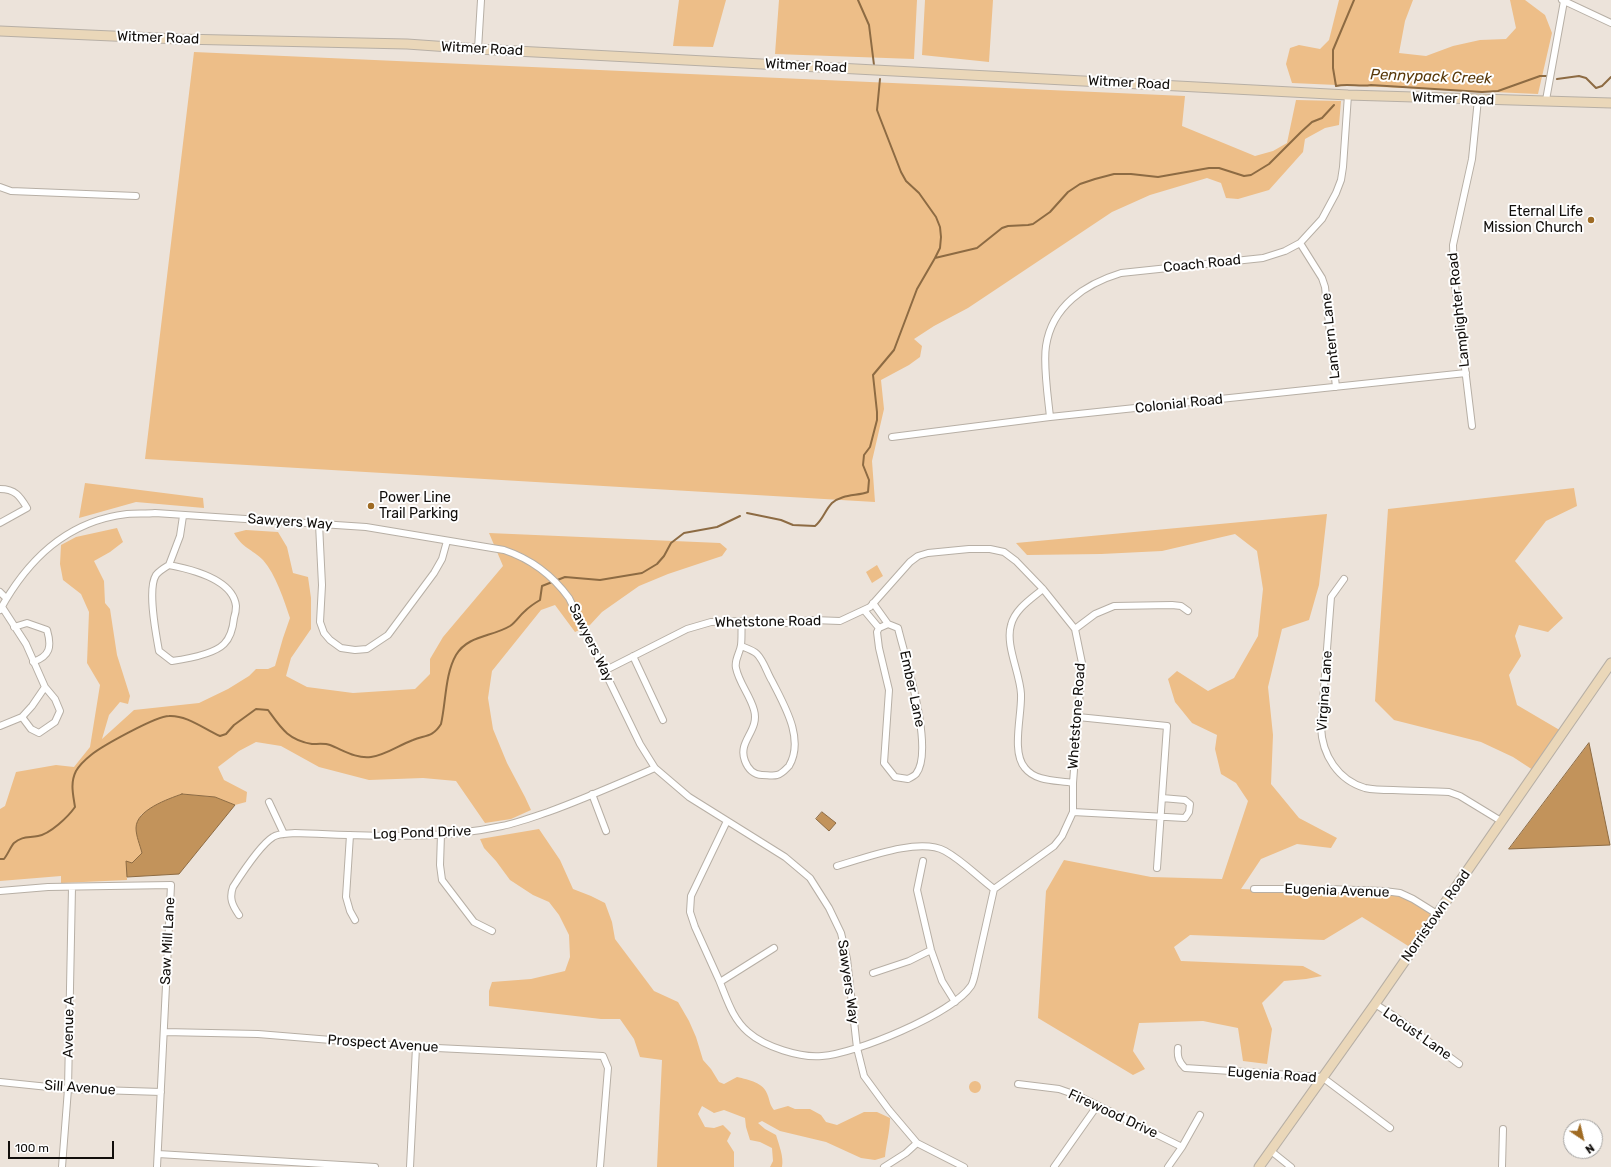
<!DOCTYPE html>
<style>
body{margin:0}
#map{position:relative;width:1611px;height:1167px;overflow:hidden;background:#ece3da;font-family:Rubik,sans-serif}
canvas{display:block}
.north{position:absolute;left:1563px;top:1119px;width:40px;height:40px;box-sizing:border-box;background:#fff;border:1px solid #a09f9d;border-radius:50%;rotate:145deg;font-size:11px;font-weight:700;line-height:16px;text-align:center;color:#110e0b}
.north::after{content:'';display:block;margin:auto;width:14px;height:18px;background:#9f6b23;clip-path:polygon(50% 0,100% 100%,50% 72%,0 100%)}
.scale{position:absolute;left:8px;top:1141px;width:106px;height:18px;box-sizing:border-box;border:2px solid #110e0b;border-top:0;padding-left:5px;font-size:12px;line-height:14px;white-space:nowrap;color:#110e0b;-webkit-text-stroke:3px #fff;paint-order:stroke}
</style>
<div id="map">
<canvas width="1611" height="1167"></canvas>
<div class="north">N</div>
<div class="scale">100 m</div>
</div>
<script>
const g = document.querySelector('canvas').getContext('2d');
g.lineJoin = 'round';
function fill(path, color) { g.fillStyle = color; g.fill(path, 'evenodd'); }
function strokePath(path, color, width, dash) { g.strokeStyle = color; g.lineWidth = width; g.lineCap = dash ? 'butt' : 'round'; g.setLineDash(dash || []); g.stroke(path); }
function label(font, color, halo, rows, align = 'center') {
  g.font = font + ' Rubik,sans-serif'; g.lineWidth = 4; g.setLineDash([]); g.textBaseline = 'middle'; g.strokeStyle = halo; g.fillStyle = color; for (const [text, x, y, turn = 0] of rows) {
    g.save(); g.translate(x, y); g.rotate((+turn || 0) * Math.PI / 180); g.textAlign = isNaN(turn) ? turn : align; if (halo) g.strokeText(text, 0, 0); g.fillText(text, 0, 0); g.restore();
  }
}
fill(new Path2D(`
 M679,0H726L713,47L673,46Z
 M779,0H917L914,59L775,54Z
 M925,0H993L989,62L922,55Z
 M1339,0H1413L1405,21L1399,53L1426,56L1453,46L1480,40L1506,39L1516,28L1510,0H1525L1545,15L1552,33L1538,94L1292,83L1286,64L1290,48L1299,45L1320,49L1329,40Z
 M194,52L1185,96L1182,126L1255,156L1273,151L1287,143L1296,100L1341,101L1339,125L1325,128L1305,139L1303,152L1269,190L1238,199L1226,198L1221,183L1207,178L1150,195L1112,212L968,308L934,326L914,339L922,346L920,357L909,365L881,380L884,409L872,461L875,502L145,459Z
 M85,483L203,498L204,508L136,502L79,518Z
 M1574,488L1577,506L1546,521L1515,561L1563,618L1548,632L1519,625L1515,636L1521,656L1509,675L1517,705L1563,732L1536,772L1513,757L1481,742L1394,720L1375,701L1388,509Z
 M1327,514L1319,585L1309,620L1282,629L1268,687L1273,735L1271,784L1299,818L1337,838L1331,848L1297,844L1261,859L1241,889L1408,896L1435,917L1413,949L1362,917L1324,940L1190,935L1174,947L1181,961L1303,966L1322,976L1306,979L1284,981L1262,1003L1272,1029L1267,1064L1243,1061L1238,1028L1203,1021L1139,1023L1133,1051L1145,1069L1133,1075L1038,1018L1046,891L1064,860L1151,877L1222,879L1248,801L1236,783L1221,774L1215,749L1217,735L1192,723L1175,702L1168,679L1177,671L1208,691L1234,678L1258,636L1263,589L1257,551L1235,534L1162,551L1101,554L1027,555L1016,543Z
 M117,528L123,542L110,552L94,561L104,581L105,603L110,609L117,655L130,696L128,704L120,702L109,715L102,739L134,710L199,703L228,689L249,676L256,669H268L275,666L283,638L290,618C284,600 276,575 263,560C252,549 242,548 234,533L246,530L278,532L287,547L293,573L308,577L311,598V629L291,658L286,676L307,687L353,693L415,689L430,674V659L443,637L503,566L489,533L720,543L727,549L722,556L668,574L639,586L602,612L590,625L575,632L555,605L541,610L492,671L488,698L493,729L507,763L525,797L531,810L511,819L485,823L456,781L423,778L369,780L319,767L281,746L256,742L239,751L218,767L224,780L247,792L246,802L235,805L215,797L182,794L162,802L141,815L136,827L142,853L132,863L127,862V880L61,883V876L0,881V809L5,806L16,772L56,765L74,767L90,747L100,685L87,663L89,612L81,594L63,580L60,564L61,545L76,537Z
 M877,565L883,576L872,583L866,572Z
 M539,829L560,860L573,889L591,896L605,903L612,922L615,939L654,991L678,1002L689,1021L696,1037L703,1060L711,1069L719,1082L724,1084L737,1077C749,1080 764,1082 768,1096C770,1102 770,1105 774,1110L788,1106L795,1109H810L821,1115L826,1122L837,1125L864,1112H877L890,1118C890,1132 886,1144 885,1157L875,1160L861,1158L826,1142L780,1131L762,1121L758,1123L765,1129L776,1135C779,1145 784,1157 782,1167H770L773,1161L772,1148L760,1142L750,1140L746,1127L745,1118L724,1110L714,1113L702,1106L698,1114L705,1127L714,1128L723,1125L731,1133L727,1141L734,1152V1167H657L662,1060L640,1057L634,1039L620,1019H601L489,1006V991L492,982L531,979L565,971L570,957L569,935L559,915L549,902L533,895L510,880L496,861L484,848L480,839Z
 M969 1087a6 6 0 1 1 12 0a6 6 0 1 1-12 0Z`), '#edbe88');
const water = new Path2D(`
 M1589,743L1610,845L1509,849Z
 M182,794L215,797L235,805L179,874L127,877L126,861L132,863L142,853C140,845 136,836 136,828C136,810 168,799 182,794Z
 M822,812L836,823L829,831L816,819Z`);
fill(water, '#c2935b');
strokePath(water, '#8d6b43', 1);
strokePath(new Path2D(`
 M858,0L869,25L874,65
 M1354,0L1333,50V68L1336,86C1348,83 1359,87 1371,85L1482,92L1498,91L1540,76H1546
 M1557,79L1579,76L1586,78L1596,88L1602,86L1611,77
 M935,258L977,248L1002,228L1008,226L1028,225L1033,224L1050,212L1068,192L1080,184L1095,179L1114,174H1131L1158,177L1209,168H1219L1244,176L1251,175L1269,164L1301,132L1312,122L1322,118L1334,105
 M747,513L781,520L793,525L815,526C823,520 825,510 832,503C842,494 857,496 868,492L869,480L863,465L864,455L870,447L877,420V412L873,375L894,350L917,289L935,258L940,248L941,237L940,227L936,217L919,193L906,181L901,172L880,118L877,110L880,79
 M0,859H4C8,854 11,846 14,843C22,836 29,838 38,836C50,834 68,817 75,807C73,794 70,783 76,771C79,766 86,759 91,755C102,746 156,716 169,716C187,715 204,729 220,736L226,734L234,725L256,709L268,710C281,728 288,740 312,744C318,744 325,743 330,745C343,750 356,759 371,757C386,755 399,745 413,740C426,735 433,737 441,724C446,702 445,674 456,655C468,635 492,637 510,626C516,622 519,616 525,611C529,607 535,603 540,600L542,586L565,577L600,580L642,573L657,564L664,556L671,543L684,533L717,527L740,516`), '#8d6b43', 2);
const street = new Path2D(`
 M1562,0L1611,23
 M478,49L481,0
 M1546,100L1564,1
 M0,187L11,191L136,196
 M1300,243L1322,278L1325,287L1336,387
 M1050,417C1048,397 1043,365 1046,346C1052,306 1085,284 1121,273L1263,258L1285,251L1300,243L1322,219L1336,193L1341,180L1343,167L1348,95
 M1472,426L1454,277L1453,245L1472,159L1478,99
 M892,437L1050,417L1466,373
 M0,489C15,489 20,496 27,508L0,523
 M319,524L322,585L320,622L324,633L330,640L341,648L355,650L367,649L388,635L434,573L442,559L447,541
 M169,565C190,569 233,579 236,606C236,610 235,615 234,618C233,628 231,637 224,644C214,654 186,659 172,661L159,651C156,634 147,589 156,575C159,571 164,568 169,565Z
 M169,565L180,536L183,516
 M1344,579L1331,597L1321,727C1322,755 1338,780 1365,788C1374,790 1384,790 1393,790C1412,791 1430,791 1449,792L1460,796L1501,821
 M1043,589C1031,599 1015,609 1011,625C1005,645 1020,673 1021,694C1022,715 1011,752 1025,768C1036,782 1057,780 1073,783
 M0,592L6,598
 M873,603L888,624
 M2,607L26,644L45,687L55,699L60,711L55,722L39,733L31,729L22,717
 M0,610C28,559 67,521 127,514C136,513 146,514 155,513L366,527L504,550C531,559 553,576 569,598L640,744L655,768L689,797L785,857L810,878L829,908L841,933L847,959L857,1048L864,1076L889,1110L917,1143L964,1167
 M864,610L879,628
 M888,624L898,628C905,657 935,750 916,774C914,776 910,778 908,779L895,777L884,763L889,690L879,648L877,632L879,628Z
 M14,627L27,623L47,630C52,647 50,656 33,662
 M1075,629L1095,614L1114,606L1172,605L1181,606L1188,611
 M741,646C746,648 753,650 757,654C764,661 767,673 772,681C784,705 805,739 789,766C786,769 782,774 777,775C773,776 767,775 762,775C754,775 748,769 745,761C737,741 760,731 754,710C750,695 739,683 736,668C734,660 740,653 741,645C742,637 741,629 742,621
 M633,656L663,720
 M604,671L687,629L711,622L742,621L786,623L813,620L840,621L870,607L910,562L918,556L928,553L969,549H990L1004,552L1016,561L1043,589L1075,629L1082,663L1073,783V812L1062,836L1054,846L994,889L975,974C974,978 973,983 971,986C952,1014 855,1054 822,1056C800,1058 765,1047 748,1032C732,1018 727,999 719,980C711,962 703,945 695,927L690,912L691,896L727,821
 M1078,717L1167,726L1157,868
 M0,726L22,717L32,706L45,687
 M592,794L606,831
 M269,802L284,834
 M1073,812L1185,818L1189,812L1190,804L1185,800L1162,798
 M441,834L440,865L442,880L474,922L492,931
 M350,835L346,897L350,911L355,920
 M923,861L917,890L931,950L942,981L955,1002
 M837,866C865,858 919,837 945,851C963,861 978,877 994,889
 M1254,889H1329L1384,891L1400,893L1413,899L1437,914
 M0,891L48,887L171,885L157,1167
 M239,915C232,905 229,898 233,887C242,873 260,845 273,837C279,833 288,834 295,833C363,835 434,841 502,826C517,823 533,817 548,812C584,799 620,783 655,768
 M873,973L909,961L931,950
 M720,982L774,948
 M1375,1004L1394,1016L1459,1064
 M164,1032L258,1034L416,1047L603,1056L608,1068L600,1167
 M1178,1048C1177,1057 1179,1062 1185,1068L1322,1077L1390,1128
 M0,1082L68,1089L161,1092
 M1018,1084L1059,1089L1079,1096L1182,1147
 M1271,1151L1291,1167
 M158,1154L375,1167
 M62,1167L68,1089L72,887
 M410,1167L416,1047
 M884,1167L906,1153L917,1143
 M1054,1167L1097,1106
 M1168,1167L1182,1147L1200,1115
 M1502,1167L1503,1129`);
const secondary = new Path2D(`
 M0,31L179,39L407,44L478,49L1348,95L1611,103
 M1259,1167L1375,1004L1611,663`);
strokePath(street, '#b7afa5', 8);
strokePath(secondary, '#b7afa5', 11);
strokePath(street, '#fff', 6);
strokePath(secondary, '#ead7b9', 9);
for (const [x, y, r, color] of [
 [1591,220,4,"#9f6b23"],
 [371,506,4,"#9f6b23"]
]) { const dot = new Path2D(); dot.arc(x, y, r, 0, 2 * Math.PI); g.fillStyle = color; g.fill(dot); strokePath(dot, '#fff', 1.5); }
label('14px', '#110e0b', '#fff', [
 ["Witmer Road",158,38,2],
 ["Witmer Road",482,49,3],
 ["Witmer Road",806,66,3],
 ["Witmer Road",1129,83,3],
 ["Witmer Road",1453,99,2],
 ["Coach Road",1202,264,-6],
 ["Lamplighter Road",1459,310,-96],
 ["Lantern Lane",1331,336,-96],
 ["Colonial Road",1179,404,-6],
 ["Sawyers Way",290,522,4],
 ["Whetstone Road",768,622,-1],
 ["Sawyers Way",591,643,64],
 ["Ember Lane",912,689,78],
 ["Virgina Lane",1325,691,-86],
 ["Whetstone Road",1077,716,-86],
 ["Log Pond Drive",422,833,-2],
 ["Eugenia Avenue",1337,891,2],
 ["Norristown Road",1436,916,-55],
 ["Saw Mill Lane",168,941,-87],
 ["Sawyers Way",848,982,82],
 ["Avenue A",69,1027,-89],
 ["Locust Lane",1417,1034,35],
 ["Prospect Avenue",383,1044,4],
 ["Eugenia Road",1272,1075,4],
 ["Sill Avenue",80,1088,4],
 ["Firewood Drive",1113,1114,25]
]);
label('14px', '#110e0b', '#fff', [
 ["Eternal Life",1583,212],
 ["Mission Church",1583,228],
 ["Power Line",379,498,"left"],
 ["Trail Parking",379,514,"left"]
], 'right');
label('italic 15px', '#583809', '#fff', [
 ["Pennypack Creek",1431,77,2]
]);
</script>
